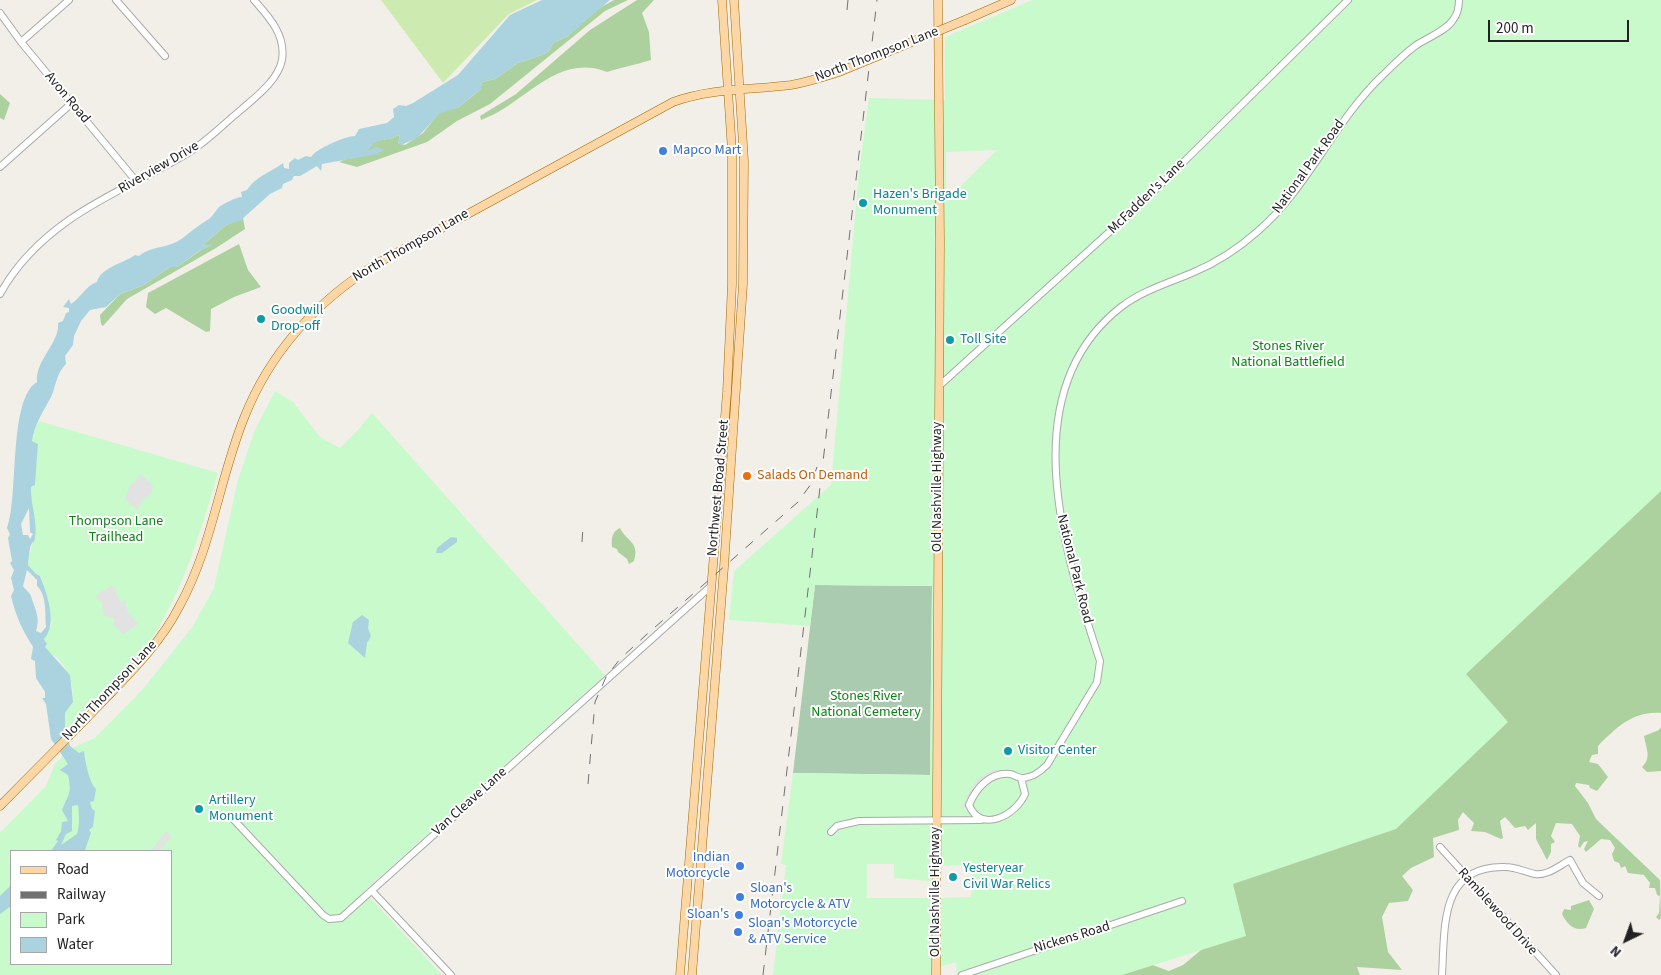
<!DOCTYPE html>
<style>
body{margin:0}
#map{position:relative;width:1661px;height:975px;overflow:hidden;background:#f2efe9;font-family:"Source Sans 3",sans-serif}
canvas{display:block}
.legend{position:absolute;left:10px;top:850px;width:162px;height:115px;box-sizing:border-box;background:#fff;border:1px solid #a7a7a7;margin:0;padding:6px 9px;list-style:none;font-size:15px;color:#222}
.legend li{display:flex;align-items:center;gap:10px;height:25px}
.legend b{width:25px;border:1px solid #a7a7a7}
.north{position:absolute;left:1601px;top:915px;width:50px;height:50px;-webkit-text-stroke:4px #fff;paint-order:stroke;rotate:222deg;font-size:14px;font-weight:700;line-height:20px;text-align:center;color:#222}
.north::after{content:'';display:block;margin:auto;width:18px;height:22px;background:#222;clip-path:polygon(50% 0,100% 100%,50% 72%,0 100%)}
.scale{position:absolute;left:1488px;top:20px;width:141px;height:22px;box-sizing:border-box;border:2px solid #222;border-top:0;padding-left:6px;font-size:15px;line-height:18px;white-space:nowrap;color:#222;-webkit-text-stroke:4px #fff;paint-order:stroke}
</style>
<div id="map">
<canvas width="1661" height="975"></canvas>
<ul class="legend">
<li><b style="height:6px;background:#fcd6a4"></b>Road</li>
<li><b style="height:6px;background:#707070"></b>Railway</li>
<li><b style="height:14px;background:#c8facc"></b>Park</li>
<li><b style="height:14px;background:#aad3df"></b>Water</li>
</ul>
<div class="north">N</div>
<div class="scale">200 m</div>
</div>
<script>
const g = document.querySelector('canvas').getContext('2d');
g.lineJoin = 'round';
function fill(path, color) { g.fillStyle = color; g.fill(path, 'evenodd'); }
function strokePath(path, color, width, dash) { g.strokeStyle = color; g.lineWidth = width; g.lineCap = dash ? 'butt' : 'round'; g.setLineDash(dash || []); g.stroke(path); }
function label(font, color, halo, rows, align = 'center') {
  g.font = font + ' "Source Sans 3",sans-serif'; g.lineWidth = 4; g.setLineDash([]); g.textBaseline = 'middle'; g.strokeStyle = halo; g.fillStyle = color; for (const [text, x, y, turn = 0] of rows) {
    g.save(); g.translate(x, y); g.rotate((+turn || 0) * Math.PI / 180); g.textAlign = isNaN(turn) ? turn : align; if (halo) g.strokeText(text, 0, 0); g.fillText(text, 0, 0); g.restore();
  }
}
fill(new Path2D(`
 M381,0H537L509,14L443,83Z`), '#cdebb0');
fill(new Path2D(`
 M614,0H628L605,11L490,104L457,121L427,142L357,167L339,162L351,157L379,152L381,151L365,152L376,141L393,138L398,135L400,137L398,143L405,145L423,133L439,113L459,107L480,90L482,82L495,79L518,63L542,55L549,51L553,43L568,36L594,11Z
 M637,0H654L642,13L649,32L651,60C636,65 622,67 607,72C556,52 523,106 481,120L480,116L516,94L590,30Z
 M0,94L10,103L4,120L0,118Z
 M243,218L245,229L216,248L127,299L103,326L101,324L100,315L120,294L144,285L170,267H177L208,245L202,246L226,225Z
 M239,244L248,270L261,287L234,297L211,309L210,331L206,332L166,308L155,314L146,307L148,293Z
 M1661,284V713C1633,711 1617,727 1598,746V754L1592,755L1589,762L1598,764L1608,777L1597,791L1590,788L1589,785L1576,783L1575,786L1588,803L1596,819L1660,880L1661,918L1659,920L1656,917L1659,913L1660,896L1657,895L1655,888H1649L1650,883L1644,875L1628,873L1625,866L1621,868L1619,863L1614,861L1612,854L1615,848L1610,840L1601,839L1586,852L1584,849L1588,841L1584,842L1580,848L1578,846L1580,836L1572,824L1556,823L1551,836L1555,842L1551,844V852L1547,860L1536,839V823L1528,830L1525,826L1515,828L1505,817L1500,821L1503,838L1501,839L1485,832L1471,831L1474,823L1463,812L1458,820L1459,830L1433,838L1434,857L1411,868L1402,876L1413,890L1408,901L1389,903L1382,917L1388,952L1402,970L1357,967L1360,975H1068L1147,963L1169,971L1183,965L1212,941L1049,930Z
 M620,528C627,542 640,542 634,561L629,564L627,559L618,552L617,549L612,547C611,540 612,531 620,528Z
 M1661,727V771L1647,772L1642,767C1652,758 1646,748 1644,736L1659,730Z
 M1589,900L1594,909L1586,928C1574,932 1567,924 1562,914L1564,909L1571,910V906Z`), '#add19e');
fill(new Path2D(`
 M815,585L932,586L930,775L793,773Z`), '#aacbaf');
fill(new Path2D(`
 M1032,0H1661V491L1466,674L1508,722L1396,829L1233,884L1246,936L1122,975H955L957,974L956,962L939,967L940,975H773L786,865L781,864L793,773L930,775L932,586L815,585L810,626L729,620L734,571L831,485L859,173L869,98L945,100V37ZM997,150L946,201V152ZM867,864H894V878L930,881V898H867ZM973,865L971,897L939,898L941,866Z
 M275,391L293,402L320,437L340,448L358,430L372,413L605,675L364,891L442,975H0V833L46,786L55,764L70,749L95,738L143,689L193,626L214,588L238,480L254,432ZM11,851H171V964H11Z
 M39,421L218,473C200,533 183,592 148,644L65,732V713C80,697 71,671 56,657C51,653 47,653 45,647L47,644L44,639L52,624L41,576L36,574L28,565C30,551 34,540 34,526C34,513 30,500 31,487L35,485L38,444L31,441L33,430Z`), '#c8facc');
fill(new Path2D(`
 M140,474L153,486L152,492L142,501L137,510L125,499L131,483L135,482Z
 M111,586L115,588L120,603L125,600L128,613L138,624L123,634L114,626V618L103,615L102,602L95,596Z
 M994,769L1001,774L986,780L968,808L961,809L967,796L977,780Z
 M166,831L172,836L159,851H151Z`), '#e2e2e2');
fill(new Path2D(`
 M542,0H610L568,36L553,43L549,51L542,55L518,63L495,79L482,82L481,89L459,107L439,114L417,138L401,145L398,143L400,137L398,135L393,138L377,141L366,151L377,147L384,150L377,154L322,164L321,171L317,166L300,176H294L292,180L283,184L282,188L270,194L240,221L226,225L202,246L213,244L211,246L199,251L177,267H170L144,285L120,294L106,307L90,310L81,321L74,336L73,345L65,356L66,364C57,373 56,384 52,395C44,411 34,424 32,441L38,444L35,485L31,487C30,503 38,522 35,538C34,545 34,539 31,545C29,550 29,559 28,565L36,574L40,576C47,594 58,624 44,639L47,644L45,647L70,675L73,702L65,713V732L70,746L79,753L84,751C85,761 89,782 96,789L94,801L90,802L92,809L95,811L93,827L89,830L91,833L85,850L51,851L58,841L56,840L61,831L62,822L68,821L62,810C69,793 72,794 68,775L60,770L68,764L51,739L46,704L42,698H45V692L36,678L35,661L31,659L33,647C22,629 16,617 11,596L14,590L11,578L14,570L10,563L12,561L8,538L10,534L7,528C19,498 8,399 37,382C35,360 60,343 58,323L63,321L66,313L69,312V308L63,307L69,299L71,304C81,298 85,286 97,282C100,268 124,263 135,255L139,256C152,245 170,249 184,237C193,230 199,225 209,219C213,216 215,211 219,207C223,204 236,197 242,197L241,192L247,190C255,177 271,172 283,163L284,168L289,169V163L295,158L298,160L306,156L311,157C316,149 345,136 355,136L359,129L387,123L394,117L393,109L399,105L406,106L413,103L458,75L510,15ZM29,508L30,532L33,534L30,539L28,535H23L21,524ZM27,570L37,580V586C47,595 45,614 46,627L41,633L36,631C41,618 34,607 31,596C29,591 25,590 23,586ZM78,805C79,815 80,824 77,834L61,845L66,834L72,831V806Z
 M451,537L457,538V542L442,553H436L437,548Z
 M362,615L369,620L368,628L371,636L367,643L365,658L348,643L353,622Z
 M11,885V906L0,914V896Z`), '#aad3df');
const minor = new Path2D(`
 M116,0L165,56
 M0,13L21,42L136,181
 M21,42L69,0
 M0,167L72,103
 M0,294C16,265 42,239 69,220C105,195 145,178 183,156C205,144 222,125 242,109C257,96 278,80 282,60C286,35 269,17 254,0
 M939,386L1148,197L1348,0
 M1021,778L1025,794C1016,815 981,834 969,805C976,788 990,772 1010,774C1015,775 1019,779 1024,778C1033,777 1041,771 1047,765L1097,682L1100,661C1064,552 1012,392 1121,307C1143,290 1169,283 1194,272C1218,262 1239,248 1258,231C1309,187 1334,121 1383,75C1393,65 1403,55 1415,46C1426,38 1445,32 1453,20C1457,15 1459,7 1459,0
 M234,820L323,915L329,919L341,918L711,586
 M831,832L837,826L859,821L981,820
 M1440,847L1556,975
 M372,891L451,975
 M962,975L1182,901
 M1442,975C1445,928 1439,865 1505,867C1516,867 1525,872 1535,874C1548,876 1560,865 1570,860L1583,883L1599,896`);
const major = new Path2D(`
 M965,20L1011,0
 M0,806C35,770 71,735 106,698C133,670 161,642 179,607C212,548 219,480 244,418C270,352 318,300 378,263L673,102C711,88 751,90 791,85C808,82 823,77 839,72
 M680,975L727,392L732,284V151L722,0
 M692,975L724,567L743,284L744,161L734,0
 M936,975L940,241L938,0`);
strokePath(minor, '#a9a9a9', 8);
strokePath(major, '#a06b00', 9);
strokePath(minor, '#fff', 6);
strokePath(major, '#fcd6a4', 8);
strokePath(new Path2D(`
 M847,10L848,0
 M582,542L583,527
 M588,784L595,702L606,677L620,659L646,635L798,502L811,484L817,467
 M763,975L877,0`), '#707070', 1, [10, 10]);
const majorBridge = new Path2D(`
 M839,72L965,20`);
strokePath(majorBridge, '#a06b00', 9, []);
strokePath(majorBridge, '#fcd6a4', 8);
for (const [x, y, r, color] of [
 [663,151,5,"#3f7fe0"],
 [863,203,5,"#0f9aa8"],
 [261,319,5,"#0f9aa8"],
 [950,340,5,"#0f9aa8"],
 [747,476,5,"#e8710a"],
 [1008,751,5,"#0f9aa8"],
 [199,809,5,"#0f9aa8"],
 [740,866,5,"#3f7fe0"],
 [953,877,5,"#0f9aa8"],
 [740,897,5,"#3f7fe0"],
 [739,915,5,"#3f7fe0"],
 [738,932,5,"#3f7fe0"]
]) { const dot = new Path2D(); dot.arc(x, y, r, 0, 2 * Math.PI); g.fillStyle = color; g.fill(dot); strokePath(dot, '#fff', 2); }
label('14px', '#222', '#fff', [
 ["North Thompson Lane",877,55,-21],
 ["Avon Road",67,98,50],
 ["National Park Road",1309,167,-54],
 ["Riverview Drive",159,168,-30],
 ["McFadden's Lane",1147,197,-44],
 ["North Thompson Lane",411,246,-30],
 ["Old Nashville Highway",938,487,-90],
 ["Northwest Broad Street",719,488,-85],
 ["National Park Road",1074,569,76],
 ["North Thompson Lane",110,691,-47],
 ["Van Cleave Lane",470,802,-42],
 ["Old Nashville Highway",936,892,-90],
 ["Ramblewood Drive",1497,912,48],
 ["Nickens Road",1072,938,-17]
]);
label('14px', '#366cbe', '#fff', [
 ["Mapco Mart",673,151],
 ["Indian",730,858,"right"],
 ["Motorcycle",730,874,"right"],
 ["Sloan's",750,889],
 ["Motorcycle & ATV",750,905],
 ["Sloan's",729,915,"right"],
 ["Sloan's Motorcycle",748,924],
 ["& ATV Service",748,940]
], 'left');
label('14px', '#0d838f', '#fff', [
 ["Hazen's Brigade",873,195],
 ["Monument",873,211],
 ["Goodwill",271,311],
 ["Drop-off",271,327],
 ["Toll Site",960,340],
 ["Visitor Center",1018,751],
 ["Artillery",209,801],
 ["Monument",209,817],
 ["Yesteryear",963,869],
 ["Civil War Relics",963,885]
], 'left');
label('14px', '#0c8416', '#fff', [
 ["Stones River",1288,347],
 ["National Battlefield",1288,363],
 ["Thompson Lane",116,522],
 ["Trailhead",116,538],
 ["Stones River",866,697],
 ["National Cemetery",866,713]
]);
label('14px', '#c56008', '#fff', [
 ["Salads On Demand",757,476]
], 'left');
</script>
